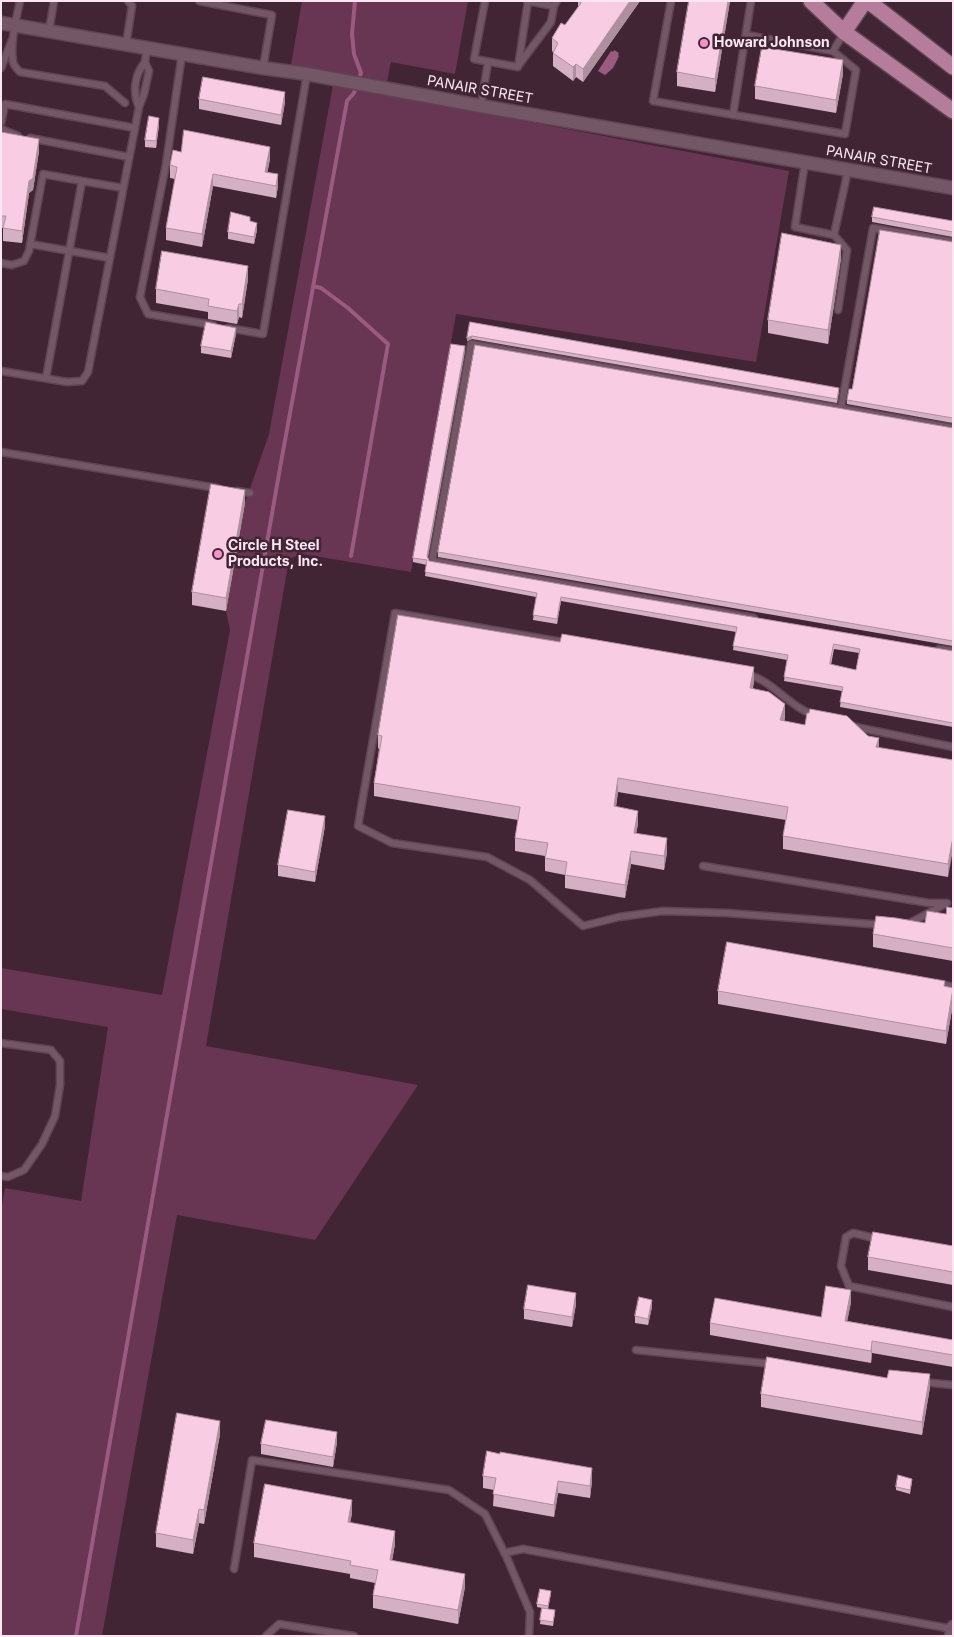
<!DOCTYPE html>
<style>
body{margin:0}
#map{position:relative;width:954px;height:1637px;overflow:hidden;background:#412535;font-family:Inter,sans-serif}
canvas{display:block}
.frame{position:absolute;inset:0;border:2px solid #fae7f1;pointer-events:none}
</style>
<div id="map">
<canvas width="954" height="1637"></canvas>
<div class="frame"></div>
</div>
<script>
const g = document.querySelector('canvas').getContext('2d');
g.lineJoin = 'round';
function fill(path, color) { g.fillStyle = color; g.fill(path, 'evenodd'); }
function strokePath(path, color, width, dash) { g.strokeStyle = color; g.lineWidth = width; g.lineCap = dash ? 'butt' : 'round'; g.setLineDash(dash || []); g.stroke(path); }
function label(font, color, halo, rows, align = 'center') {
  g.font = font + ' Inter,sans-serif'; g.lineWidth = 5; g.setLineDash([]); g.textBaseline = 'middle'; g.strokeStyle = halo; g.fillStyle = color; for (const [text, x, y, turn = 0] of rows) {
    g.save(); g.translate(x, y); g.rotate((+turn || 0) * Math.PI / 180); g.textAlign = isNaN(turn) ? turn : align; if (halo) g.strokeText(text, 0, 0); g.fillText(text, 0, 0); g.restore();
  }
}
fill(new Path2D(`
 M302,1H468L455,74L391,62L387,82L291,65Z
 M333,85L789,171L756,362L456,314L411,572L302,554L289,559L206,1046L418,1085L315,1240L177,1215L102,1636H1V1211L5,1188L81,1201L108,1027L1,1009V968L162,995L230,630L226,611L245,503L269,434Z`), '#683553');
fill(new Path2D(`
 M614,50L619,53L618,55L619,56L613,68L605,75L598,71L611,51L613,52Z`), '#9b5b80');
strokePath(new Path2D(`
 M313,286L321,288L348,308L388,344L351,556
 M76,1636L280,468L347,101L354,93L361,73L354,54L352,34L355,1`), '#9b5b80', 4);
const service = new Path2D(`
 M20,1C16,20 10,42 13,62C14,66 17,69 20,72L105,86L125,103
 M199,1L272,15L263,68
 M485,1L474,59L518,67L528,1
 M527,1L554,6
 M671,1L653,101L845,134L856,70L833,51L746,35
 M49,31L54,1
 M126,45L132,6L128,1
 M833,51L844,33
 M182,54L166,164L140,297L148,314L213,325
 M518,66L551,22L554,6L557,1
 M1,68L12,40
 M481,106L488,62
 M139,107C132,92 135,74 145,62
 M733,115L751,1
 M1,123L5,104L135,128
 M1,129L18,136
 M30,138L129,157
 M805,162L795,227L834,235L847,250L838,310
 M834,235L848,170
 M30,244L110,258
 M1,263L12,265L24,261L29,251L43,174L82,181
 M228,328L263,334L307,74
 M1,371L67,382L82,381L88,372L139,107L144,94L149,71L145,62L147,48
 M46,378L82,181L123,188
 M841,408L873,228L953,242
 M1,452L217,488
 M237,491L250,493
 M754,618L432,561L471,344L953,428
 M568,643L395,613L358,826L392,843L487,857L530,880L583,926L619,917L663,911L727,913L884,925
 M939,649L953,651
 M748,675C771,679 790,708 815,715
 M851,726L953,747
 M703,866L929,903H947L908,924
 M937,983L953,987
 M1,1043L51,1050L60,1061V1085L55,1116L42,1144L24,1170L8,1177L1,1176
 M878,1239L853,1233L846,1237L841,1266L849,1286L953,1307
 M636,1350L773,1364
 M922,1382L953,1385
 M504,1553L523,1549L550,1554L952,1629
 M234,1569L252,1460L449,1490L485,1514L507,1558L530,1612L529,1636
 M266,1636L279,1624L354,1636`);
const minor = new Path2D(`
 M1,23L263,68L307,74L481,106L953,188
 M951,1636L953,1627`);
const primary = new Path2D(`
 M811,1L844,32L953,111
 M868,1L953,67
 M844,32L865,1`);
strokePath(service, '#5f4453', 9);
strokePath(minor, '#5f4453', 15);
strokePath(primary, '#5f4453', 18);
strokePath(service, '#735766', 6);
strokePath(minor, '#735766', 12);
strokePath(primary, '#b57c9c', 15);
fill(new Path2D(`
 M578,1H640L583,82L576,77L573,81L553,66V52L552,51V38L565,25L578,8Z
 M730,1L715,92L677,86V72Z
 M843,74L836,113L755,99V86Z
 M199,99L285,102L281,125L199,109Z
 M159,125L156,148L145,147V140Z
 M1,132L39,151L33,190L29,193L22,243L3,241V228H1Z
 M181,152L270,159L267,173L278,186L276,198L213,186L202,247L166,240V228L175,179L170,178V165Z
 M872,217L953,221V237L872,222Z
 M257,230L254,244L228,239V232Z
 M953,242V423L847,404V400L852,389Z
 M841,258L828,344L768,333V320Z
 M248,279L242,318L239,317L237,324L208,319V312L156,303V289Z
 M470,322L839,391L837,403L472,339L467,341Z
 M236,334L231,358L201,353V346Z
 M465,351L428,557L429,561L622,595L953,651V727L840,707L842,691L784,681L787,660L733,650L736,632L561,601L557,624L533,620L536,597L425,576L427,565L413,562V558ZM834,649L859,653L856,670L831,665Z
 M953,428V646L438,557V552Z
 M245,503L226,611L192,605V592Z
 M754,681L753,688L785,718L784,721L879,748L953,760L948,877L783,849V836L786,820L618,792L616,807L638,824L636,833L667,852L664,870L631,864L625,898L565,888V875L545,871V856L515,851V838L518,820L374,796V783L379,749L378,748V735Z
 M325,826L315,882L278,876V865Z
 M953,908V961L873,947V934L925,923L946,914Z
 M945,987L953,988V1004L946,1044L718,1004V991Z
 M953,1246V1285L868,1270V1257Z
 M851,1302L847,1321L953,1340V1367L872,1353L871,1363L710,1335V1323L821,1317Z
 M576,1304L572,1327L524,1319V1309Z
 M652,1307L648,1325L635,1323V1316Z
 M930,1387L922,1435L761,1407V1394Z
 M220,1434L204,1524L199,1523L193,1554L156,1547V1533Z
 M337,1442L333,1467L261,1454V1444Z
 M483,1476L592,1481L590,1498L558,1493L554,1517L493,1506L494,1490L483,1488Z
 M912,1482L910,1494L896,1490V1487Z
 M352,1513L350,1523L395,1544L392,1560L465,1587L458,1624L373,1608V1595L375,1583L350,1578V1574L254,1557V1543Z
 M551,1594L548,1609L555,1613L553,1626L540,1624L542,1608L537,1607V1604Z`), '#d5afc3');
fill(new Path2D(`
 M630,1H640L583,82V69Z
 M728,1H730L715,92V79Z
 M843,60V74L836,113V100Z
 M576,64V77L573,81V67Z
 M285,92V102L281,125V115Z
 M159,118V125L156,148V141Z
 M39,139V151L33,190L29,193L22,243V231L29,181Z
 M270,147V159L265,185V172Z
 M213,174V186L202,247V234Z
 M278,174V186L276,198V186Z
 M257,223V230L254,244V237Z
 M841,245V258L828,344V330Z
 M248,266V279L242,318V304Z
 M239,304V317L237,324V311Z
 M236,328V334L231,358V351Z
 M472,336V339L467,341V338Z
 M465,346V351L427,560V556Z
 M245,490V503L226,611V598Z
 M561,597V601L557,624V619Z
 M754,667V681L750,701V688Z
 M785,704V718L780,734V720Z
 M879,738V752L876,747Z
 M618,778V792L614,820V806Z
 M638,811V824L634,846V833Z
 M325,816V826L315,882V872Z
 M953,837V850L948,877V864Z
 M667,838V852L664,870V856Z
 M631,851V864L625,898V885Z
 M953,990V1004L946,1044V1031Z
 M851,1290V1302L845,1333V1321Z
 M576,1293V1304L572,1327V1317Z
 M652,1300V1307L648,1325V1319Z
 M872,1341V1353L871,1363V1351Z
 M930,1374V1387L922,1435V1422Z
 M220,1421V1434L204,1524V1510Z
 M337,1432V1442L333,1467V1457Z
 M592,1468V1481L590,1498V1486Z
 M558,1481V1493L554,1517V1505Z
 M352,1500V1513L348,1536V1522Z
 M199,1509V1523L193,1554V1540Z
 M395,1531V1544L390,1573V1560Z
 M465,1574V1587L458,1624V1610Z`), '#ae8f9f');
const building = new Path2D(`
 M578,1H630L583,69L576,64L573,67L553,53L558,43L552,38L561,23L565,25L581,3Z
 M689,1H728L715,79L677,72Z
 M762,47L843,60L836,100L755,86Z
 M203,77L285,92L281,115L199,99Z
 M149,116L159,118L156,141L145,140Z
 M184,130L270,147L265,172L278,174L276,186L213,174L202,234L166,228L177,167L170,165L173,150L181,152Z
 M1,132L39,139L33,178L29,181L22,231L3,228L6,216H1Z
 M874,207L953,221V232L872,217Z
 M231,212L250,217V221L257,223L254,237L228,232Z
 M880,230L953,242V418L847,400L849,389H852Z
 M782,233L841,245L828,330L768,320Z
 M162,251L248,266L242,304H239L237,311L208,306L209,299L156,289Z
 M206,322L236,328L231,351L201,346Z
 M470,322L839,388L837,399L472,336L467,338Z
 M451,344L465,346L427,556L429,561L622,595L953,651V723L840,702L843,687L784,677L788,655L733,646L737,627L561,597L557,619L533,615L537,593L425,572L427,560L413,558ZM834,644L860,649L856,670L830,664Z
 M475,345L953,428V641L438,552Z
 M211,484L245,490L226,598L192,592Z
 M398,615L560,642L562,634L754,667L750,688L769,692L785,704L780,720L805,725L807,713H809L810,709L847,716L868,736L879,738L876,747L953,760V837L948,864L783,836L788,807L618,778L614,806L638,811L634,833L667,838L664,856L631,851L625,885L565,875L567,862L545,858L548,843L515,838L520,807L374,783L382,736L378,735Z
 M288,810L325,816L315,872L278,865Z
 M947,907L953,908V948L873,934L876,916L896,918L925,923L927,911L946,914Z
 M727,942L945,981L944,986L953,988L946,1031L718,991Z
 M873,1232L953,1246V1272L868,1257Z
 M528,1285L576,1293L572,1317L524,1309Z
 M826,1286L851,1290L845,1321L953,1340V1355L872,1341L871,1351L710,1323L715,1298L821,1317Z
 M639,1297L652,1300L648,1319L635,1316Z
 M767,1357L887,1378L889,1370L930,1374L922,1422L761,1394Z
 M177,1413L220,1421L204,1510L199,1509L193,1540L156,1533Z
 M266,1420L337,1432L333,1457L261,1444Z
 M487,1451L500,1454V1452L592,1468L590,1486L558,1481L554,1505L493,1494L496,1478L483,1476Z
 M898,1475L912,1479L910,1490L896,1487Z
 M265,1484L352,1500L348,1522L395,1531L390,1560L465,1574L458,1610L373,1595L378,1570L350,1565L351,1561L254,1543Z
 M540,1589L551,1591L548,1606L537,1604Z
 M542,1608L555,1610L553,1622L540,1620Z`);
fill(building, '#f8cce3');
strokePath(building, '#ae8f9f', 1);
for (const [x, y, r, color] of [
 [704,43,5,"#f890cc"],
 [218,554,5,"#f890cc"]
]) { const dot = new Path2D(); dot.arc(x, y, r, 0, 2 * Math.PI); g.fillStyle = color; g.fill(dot); strokePath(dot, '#412535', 2); }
label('bold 14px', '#fae7f1', '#412535', [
 ["Howard Johnson",714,43],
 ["Circle H Steel",228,546],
 ["Products, Inc.",228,562]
], 'left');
label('14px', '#fae7f1', '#412535', [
 ["PANAIR STREET",480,90,10],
 ["PANAIR STREET",879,160,10]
]);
</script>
